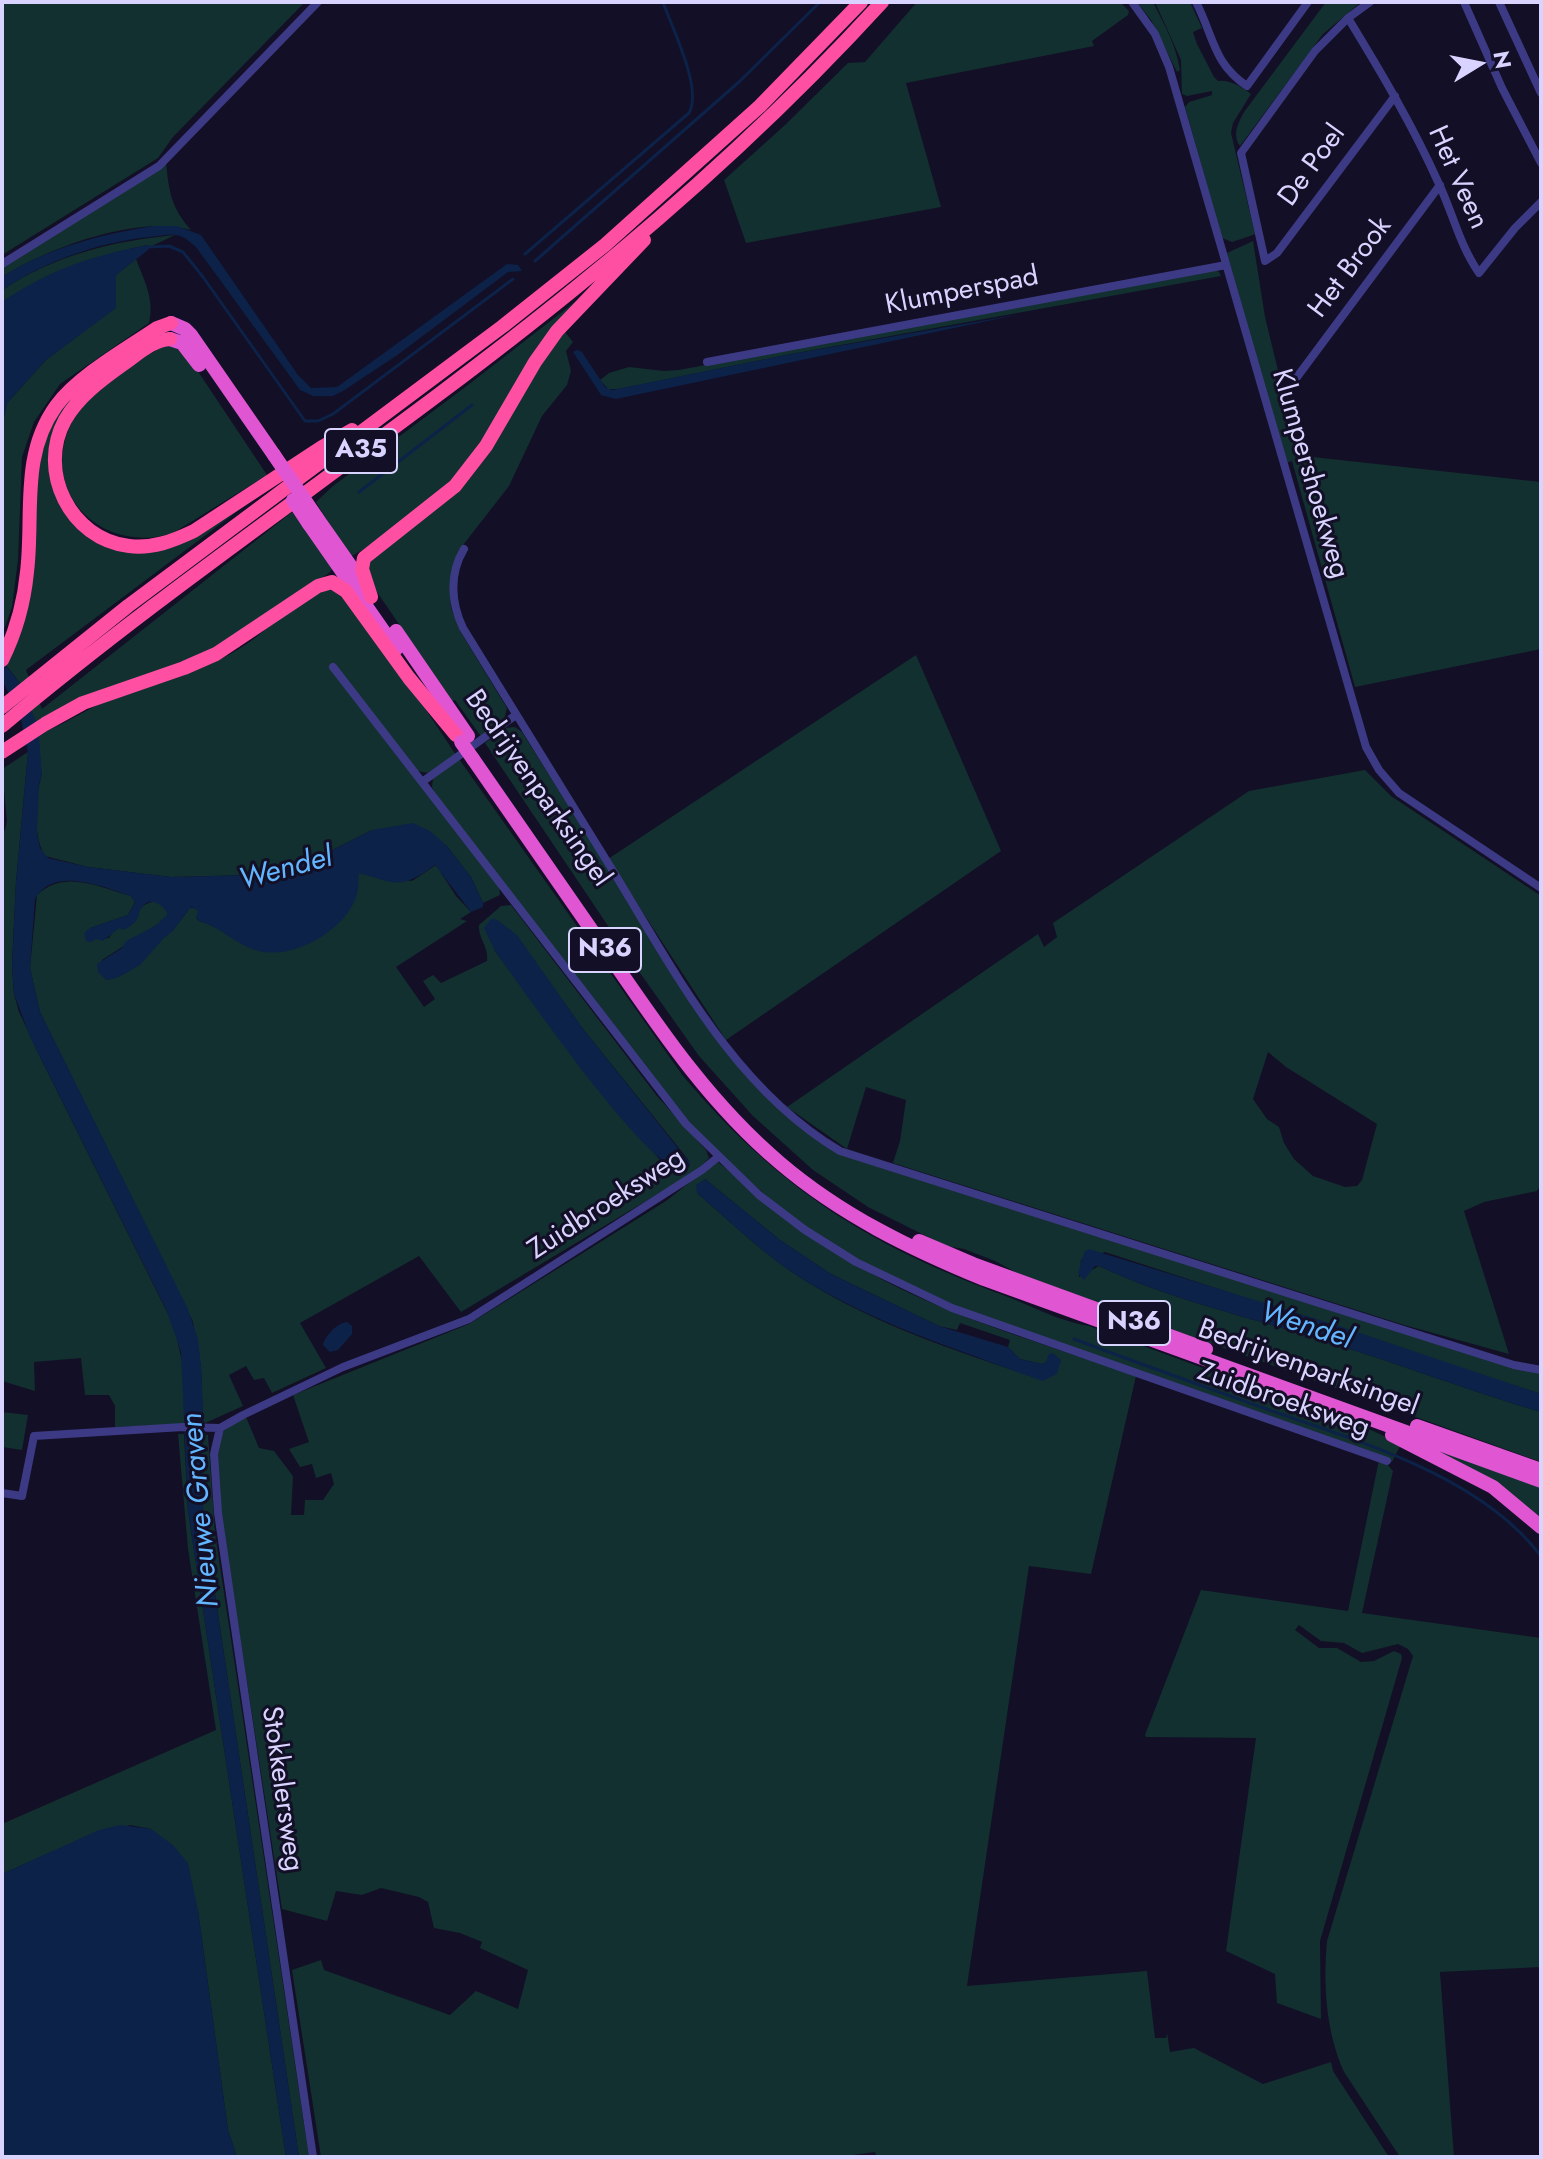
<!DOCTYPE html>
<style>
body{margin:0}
#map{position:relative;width:1543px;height:2159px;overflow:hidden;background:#130f26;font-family:Jost,sans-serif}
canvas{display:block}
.frame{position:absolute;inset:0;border:4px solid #d9d4ff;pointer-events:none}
.north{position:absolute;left:1439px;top:24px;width:80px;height:80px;-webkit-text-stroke:6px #130f26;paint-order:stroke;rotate:80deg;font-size:22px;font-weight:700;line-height:32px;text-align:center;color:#d9d4ff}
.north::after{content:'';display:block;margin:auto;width:28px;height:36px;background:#d9d4ff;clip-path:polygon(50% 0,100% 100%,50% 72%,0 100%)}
</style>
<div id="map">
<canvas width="1543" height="2159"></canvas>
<div class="frame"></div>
<div class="north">N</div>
</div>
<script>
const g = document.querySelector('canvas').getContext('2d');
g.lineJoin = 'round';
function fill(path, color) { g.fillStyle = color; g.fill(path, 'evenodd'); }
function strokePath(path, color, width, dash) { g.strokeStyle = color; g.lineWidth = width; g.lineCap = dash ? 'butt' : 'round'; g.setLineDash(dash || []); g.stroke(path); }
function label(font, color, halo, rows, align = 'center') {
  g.font = font + ' Jost,sans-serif'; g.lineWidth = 6; g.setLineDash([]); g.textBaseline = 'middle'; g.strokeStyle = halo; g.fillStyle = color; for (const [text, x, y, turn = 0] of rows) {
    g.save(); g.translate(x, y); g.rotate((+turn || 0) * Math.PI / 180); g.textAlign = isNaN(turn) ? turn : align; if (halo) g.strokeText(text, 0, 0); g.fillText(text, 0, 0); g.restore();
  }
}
fill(new Path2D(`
 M2,2H305L173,137L158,158L2,255Z
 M917,2H1120L1129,11L1128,15L1092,41L1094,46L906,83L941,207L746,243L724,180L785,125L848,63L865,62Z
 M1137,2H1153C1164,24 1176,45 1180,70L1177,72L1151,20Z
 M1155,2H1190L1202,28L1193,32L1197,44L1214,77L1218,81C1228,79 1243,87 1251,94L1233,123L1231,133L1255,234L1253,235L1232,242L1222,238L1185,107L1189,102L1212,95V91L1187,96L1182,94L1181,60Z
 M1326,2H1361L1323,34L1240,146C1232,135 1238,123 1244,112Z
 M166,162C169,192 171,207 191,230C139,214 47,248 2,277V267Z
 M175,235L150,247L148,245C97,255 46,273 2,302V290C55,255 113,241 175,235Z
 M1253,241L1265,317L1297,448L1294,455L1541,482V649L1355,687L1292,461L1286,463L1227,253Z
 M136,259C144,280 155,300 149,323L60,384L34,422L22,457L18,560L12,607L2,635V426L7,403L46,360L115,308L116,275Z
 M1215,270L1219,272L1221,276L786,355L619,389H608L600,380L609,373L629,367L664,371L679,370Z
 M589,291L492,429L444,490L364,549L350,557L316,502L333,486L468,385Z
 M565,332L573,342L566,351L571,371L567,385L542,416L509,486L460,549L450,585L451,608L460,631L507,708L504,720L482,738L455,700L452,701L370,582L368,564L374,555L459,491L542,362Z
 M168,344L187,355L267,475L173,533C105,555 39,496 70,426C88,388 133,362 168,344Z
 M88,378L56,428L67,512L139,550L267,489L26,670L42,709L292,512L333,568L329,573L219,648L122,684L47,731C70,721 90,707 114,698C162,680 213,670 255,638C279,621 305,584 338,590L414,692L456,755L428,773L417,771L331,669L499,887L500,895L483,903L471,877L446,845L372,830L315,859L254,875L171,877L88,867L45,856C32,834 35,797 42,774L19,682L6,665L31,531L44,430Z
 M916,655L1001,851L726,1040L608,859Z
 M515,727L522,732L704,1022L788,1116L817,1140L839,1153L1541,1373V1394L1105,1252L1081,1260L1079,1277L1099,1266C1173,1301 1254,1318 1331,1343C1402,1365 1470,1391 1541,1412V1462L1021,1275L995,1261L964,1249L946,1246L868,1207L813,1170L753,1116L699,1056L633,963L485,743L504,728Z
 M28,752L16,882L12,965L14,994L19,1012L41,1059L174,1326L184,1370L185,1424L115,1427V1406L109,1395H85L81,1358L34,1362L35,1391L2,1381V832L5,830L7,821L2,769Z
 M459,759L683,1076C778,1188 866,1244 1003,1295C1032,1306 1058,1321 1089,1326L1371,1430L1401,1444L1392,1462L953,1305C912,1287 869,1269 831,1245C776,1208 728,1163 681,1116L435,793L432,787L433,779Z
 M1365,770L1391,796L1541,896V1185L1537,1191L1484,1202L1464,1211L1509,1354L1404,1325L893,1163L900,1141L906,1100L866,1087L847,1149L787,1107L1038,934L1044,947L1057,937L1053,923L1249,791ZM1268,1052L1286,1067L1377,1124L1362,1180L1357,1186L1345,1187L1313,1176L1294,1159L1284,1143L1279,1127L1267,1119L1253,1099Z
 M436,865L456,896L471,912L460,919L467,921L396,967L424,1007L435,999L423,981L433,975L441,983L487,961C489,947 478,938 479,925L501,906L511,905L657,1096L706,1150L709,1158L696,1171L461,1312L419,1256L300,1323L326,1368L272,1393L264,1378L254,1380L246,1366L229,1375L243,1406L203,1424L201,1366L193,1322L40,1012L30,968L37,895C64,869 99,887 131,896L135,902L128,915L90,928L96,939L109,938C113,931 117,929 123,924C135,913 156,886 168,914L164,920L102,960L106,980C135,974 142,958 161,940C172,930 182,921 189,908H196L199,911L196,918L199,921C231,930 244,954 281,952L358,873L412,881ZM499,922L517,936L583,1029L687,1158L690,1163L689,1167L670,1165L661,1161L593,1083L495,951L490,936Z
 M717,1161C773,1209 830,1254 897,1287C972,1324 1057,1348 1136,1376L1091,1574L1029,1566L967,1986L1147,1971L1155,2038H1166L1167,2033L1170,2052L1194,2048L1263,2084L1331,2062L1333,2071L1389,2157H877L875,2152L838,2157H321L292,1970L321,1960L324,1970L450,2015L476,1991L518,2009L528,1970L480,1948L482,1942L460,1933L434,1928L428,1902L419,1897L381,1888L362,1895L336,1891L327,1921L282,1909L224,1533C221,1508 212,1466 218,1442C221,1428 235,1423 246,1417L259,1448L274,1451L293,1476L291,1515H304L305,1500H323L334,1484L331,1473L316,1478L312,1464L300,1467L289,1449L309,1442L293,1395L469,1324L666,1201ZM705,1179L780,1240L831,1274L939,1326L957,1330L960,1323L1010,1340L1008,1347L1020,1359L1042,1364L1046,1362L1043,1380C955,1351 862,1321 786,1268C754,1245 726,1218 697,1193Z
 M2,1412L28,1415L22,1450L2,1447Z
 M178,1434H184L188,1511L286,2157H237L228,2130L198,1911L151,1829L130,1825L49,1853L2,1874V1824L216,1730L188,1549Z
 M204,1434L208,1435L215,1533L309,2157H299L204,1520L200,1463Z
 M1412,1440L1541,1487V1523Z
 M1379,1460L1386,1463L1393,1471L1362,1613L1541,1638V1967L1440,1972L1454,2157H1400L1344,2072C1326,2032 1323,1985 1327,1941L1413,1656L1408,1649L1398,1644L1362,1653L1344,1643L1321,1641L1299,1625L1295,1630L1319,1648H1337L1361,1662L1374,1661L1394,1651L1401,1654L1402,1658L1320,1941L1321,2019L1277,2003L1275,1974L1226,1951L1256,1738L1146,1737L1145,1735L1201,1590L1348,1611Z`), '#12302f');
fill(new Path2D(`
 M154,226H177L201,235L298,375L311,388L337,387L507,264L518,265L522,271L508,272L396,356L343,391L333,396H313L300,390L196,247C191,243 186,238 180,236C171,233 158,236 149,237C96,243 46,261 2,290V277C47,248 102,234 154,226Z
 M148,245L150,247L148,250L116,275V308L46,360L7,403L2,426V302C49,270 93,255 148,245Z
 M1021,314L616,399L601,395L573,352L577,350L582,352L605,387L612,390L786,355Z
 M2,661L19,682L38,726L42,774L39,784L37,834L40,848L48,858L88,867L171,877L254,875L315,859L372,830L413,823L430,831L446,845L471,877L483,903V907L471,912L435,865C400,890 398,884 359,873C358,880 359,890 356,897C345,930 294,960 259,951C238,946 220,927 199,921L196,918L198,911L192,907L188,910L173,931L163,939L140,965L117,978L106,980L98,972L97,964L122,948L126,941L155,926L168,914C163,904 148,895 141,909C136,918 142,913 135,922C132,925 128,928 124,930L119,928L103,941L96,939L91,942L86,941L84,933L90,928L128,915L135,903L131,896C104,887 53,865 35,899L30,968L40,1012L187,1307L198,1339L201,1366L204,1434L200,1463L204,1520L299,2157H286L188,1511L181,1352L166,1309L30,1037L14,994L12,965L16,882L28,752L20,715L2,680Z
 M491,919H496L517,935L583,1029L690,1163L685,1172C647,1171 523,989 495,951L484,928Z
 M705,1179L780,1240L831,1274L939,1326L1008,1347L1020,1359L1042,1364L1046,1362L1049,1354L1053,1353L1061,1360L1057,1374L1043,1381L1020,1373C940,1343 857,1317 786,1268C754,1245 726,1218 697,1193L696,1185Z
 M1089,1249L1336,1325L1541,1394V1412C1470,1391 1402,1365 1331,1343C1254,1318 1173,1301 1099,1266H1095L1084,1280L1078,1273L1084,1252Z
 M347,1322L352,1326V1334L338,1350L330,1352L323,1345C325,1336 337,1323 347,1322Z
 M120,1825L151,1829L173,1845L188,1863L198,1911L228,2130L237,2157H2V1874L99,1830Z`), '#0c2248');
strokePath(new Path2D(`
 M150,247L169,246L183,252L203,277L305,421H318L333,414L513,279
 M525,254L689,113C703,89 672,28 663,2
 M535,261L739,82L820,2
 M359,492L472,405
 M1074,1339C1135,1362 1197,1384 1258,1406C1353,1440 1478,1473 1541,1556`), '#0c2248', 3);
strokePath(new Path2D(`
 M1132,2L1155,34L1169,67L1366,747L1379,770L1399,793L1541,888
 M1196,2C1214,37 1213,63 1247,86L1308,2
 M1370,2L1348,18L1315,51L1241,153L1265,261L1277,253L1395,96
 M1464,2L1502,88L1541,163
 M1499,2L1541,93
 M1348,18C1381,72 1413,126 1439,184C1453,214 1460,246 1479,273L1515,228L1541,202
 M2,264L159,166L318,2
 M707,362L1226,265
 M1297,377L1440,185
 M464,549C449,574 451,603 463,628C513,709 563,790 613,871C675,972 734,1088 840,1151L1514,1365L1541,1370
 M333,667L422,782L516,715
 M422,782L686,1124L759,1195L805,1230L856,1262L952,1308L1387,1461
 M220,1428L214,1454L218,1513L313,2157
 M2,1493L22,1496L34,1436L183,1427L220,1428L243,1415L343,1367L469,1319L702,1170L718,1157`), '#3d3a85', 8);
strokePath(new Path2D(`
 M171,323L185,329L191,335L274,455
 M170,339L182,343L199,365
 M317,518L366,588
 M309,524L396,649
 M396,631L468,736
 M473,759C519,825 565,892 611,958C661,1031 711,1105 780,1163C841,1215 911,1249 984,1279L1541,1481
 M919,1241L973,1264L1206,1349
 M1417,1426L1541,1470
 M1392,1435L1493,1487L1541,1527`), '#e055d1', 14);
strokePath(new Path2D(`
 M170,339C152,340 137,355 122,365C101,380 78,397 65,420C37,471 70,539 129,546C152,549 173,541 194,531L322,447L352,430
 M371,597L362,569L364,558L455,486L486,446L535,362L557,331L644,240
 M2,660C16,632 24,603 27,572C34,515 20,456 56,406C78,376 126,349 157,328L171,323
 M2,707L128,606L503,326L605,245L760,106L861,2
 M2,726C185,572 387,441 573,290C682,202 787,106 882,2
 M2,752L45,724L83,703L184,668L216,654L318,586L332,582L346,591L409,678L456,735`), '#ff4fa3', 14);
strokePath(new Path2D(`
 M274,455L317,518
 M293,500L309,524
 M461,742L473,759`), '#e055d1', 14);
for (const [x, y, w] of [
 [361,451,72],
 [605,950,72],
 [1134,1323,72]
]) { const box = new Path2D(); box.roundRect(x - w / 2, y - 22, w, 44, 6); g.fillStyle = '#130f26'; g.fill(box); strokePath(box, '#d9d4ff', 2); }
label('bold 26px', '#d9d4ff', null, [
 ["A35",361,451],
 ["N36",605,950],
 ["N36",1134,1323]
]);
label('28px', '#d9d4ff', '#130f26', [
 ["De Poel",1313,166,-54],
 ["Het Veen",1457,178,66],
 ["Het Brook",1351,268,-53],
 ["Klumperspad",962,292,-11],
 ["Klumpershoekweg",1309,474,74],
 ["Bedrijvenparksingel",537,789,55],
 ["Zuidbroeksweg",607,1205,-33],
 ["Bedrijvenparksingel",1308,1369,20],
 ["Zuidbroeksweg",1283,1401,19],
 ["Stokkelersweg",281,1789,82]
]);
label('italic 30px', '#62b6ff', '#130f26', [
 ["Wendel",286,870,-15],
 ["Wendel",1306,1327,18],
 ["Nieuwe Graven",202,1510,-95]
]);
</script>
